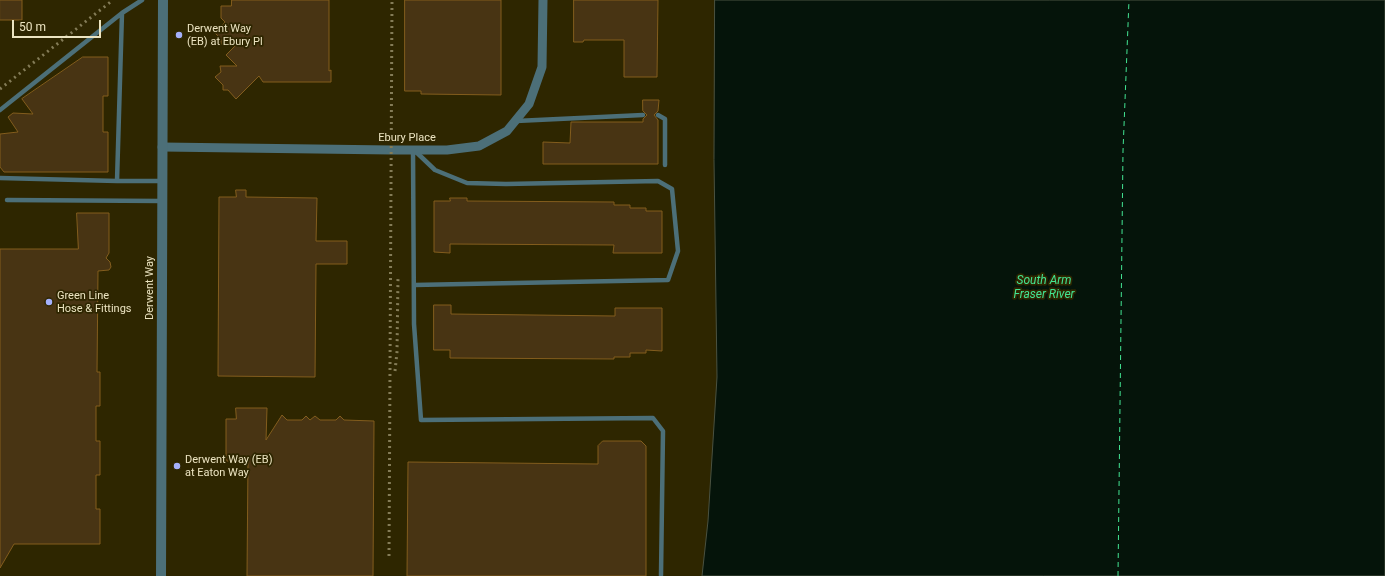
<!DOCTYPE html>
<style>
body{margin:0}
#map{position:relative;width:1385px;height:576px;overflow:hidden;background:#2e2600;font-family:Roboto,sans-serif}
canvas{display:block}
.scale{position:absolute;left:12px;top:20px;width:89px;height:18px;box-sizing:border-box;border:2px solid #ece4c1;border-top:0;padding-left:5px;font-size:12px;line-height:14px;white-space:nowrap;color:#ece4c1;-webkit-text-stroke:3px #2e2600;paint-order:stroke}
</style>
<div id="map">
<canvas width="1385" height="576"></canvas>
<div class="scale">50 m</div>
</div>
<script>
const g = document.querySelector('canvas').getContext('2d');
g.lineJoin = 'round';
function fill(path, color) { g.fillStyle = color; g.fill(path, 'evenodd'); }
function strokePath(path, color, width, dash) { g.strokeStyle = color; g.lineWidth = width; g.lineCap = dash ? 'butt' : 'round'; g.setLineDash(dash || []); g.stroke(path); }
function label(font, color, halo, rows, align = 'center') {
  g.font = font + ' Roboto,sans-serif'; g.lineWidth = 3.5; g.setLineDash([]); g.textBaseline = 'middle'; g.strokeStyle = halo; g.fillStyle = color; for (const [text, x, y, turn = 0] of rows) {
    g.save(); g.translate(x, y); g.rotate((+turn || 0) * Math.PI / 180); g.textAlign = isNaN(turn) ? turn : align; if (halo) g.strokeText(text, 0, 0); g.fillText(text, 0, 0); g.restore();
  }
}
const water = new Path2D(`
 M715,0H1385V576H702L708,521L717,377L714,160Z`);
fill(water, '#05140a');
strokePath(water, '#4a5241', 1);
strokePath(new Path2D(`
 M1118,576L1123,151L1129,0`), '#42e492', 1, [5, 4]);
const building = new Path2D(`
 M0,0H22V20H0Z
 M232,0H329V71L331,70V82H263L259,76L236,99L228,90H223V85L215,77L221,72L220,66H237L226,55L237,44H221V39L215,33L225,22L221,18V6H231Z
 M405,0H501V95L421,94V91H405Z
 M574,0H658L657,77H624V40H584L583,42H574Z
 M83,57H108V96H103V132H108V172H4L0,167V134L18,132L8,117L13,113L33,114L22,99Z
 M643,100H659L658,111L654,115L658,120V164H543V142L570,143L571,122H643V119L647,115L643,111Z
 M236,190H246V197L317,198L316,241H347V264H316L315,377L218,376L219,197H236Z
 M450,198H467V201L614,202V205H630V208H646V211H662V253H613L614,245L450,244V253L434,252V201H450Z
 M77,213H109V253L106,258L110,262L111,267L109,270L98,271L97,372H100V406H96V441H100V475H96V509H100V544H14L0,568V249H78Z
 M434,305H451V314L615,316V308H662V351L646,350V353H630V357H614V359L450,358V350H434Z
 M236,408H267L266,440L282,415L287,420H302L306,416L310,420L315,416L320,420H336L340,416L344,420L374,421L373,576H247L248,461H226V419H236Z
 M603,441H641L646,446V576H407L408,462L598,464V446Z`);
fill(building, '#483413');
strokePath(building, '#835d1d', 1);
strokePath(new Path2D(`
 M142,0L122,13L117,181H162
 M0,110L122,13
 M658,115L665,119V165
 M516,121L643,115
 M413,149L414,324L421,420L653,418L663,431L661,575
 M0,178L117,181
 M7,200L162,201
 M414,285L668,280L678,251L672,189L658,181L506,184L467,183L435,170L414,150`), '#4c6f78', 4.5);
strokePath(new Path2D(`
 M162,147L392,150H447L479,146L507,131L529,104L542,67L543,0`), '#4c6f78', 9);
strokePath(new Path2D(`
 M161,576L163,0`), '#4c6f78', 10);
strokePath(new Path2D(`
 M0,89L113,0
 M395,371L397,352L398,277
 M389,556L392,0`), '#847c57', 3, [2, 4]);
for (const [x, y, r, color] of [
 [179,35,4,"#a5b1fc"],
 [49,302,4,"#a5b1fc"],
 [177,466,4,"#a5b1fc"]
]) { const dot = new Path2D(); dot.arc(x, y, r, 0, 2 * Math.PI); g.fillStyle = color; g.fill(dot); strokePath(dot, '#2e2600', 1.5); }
label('11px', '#ece4c1', '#2e2600', [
 ["Derwent Way",187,29],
 ["(EB) at Ebury Pl",187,42],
 ["Green Line",57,296],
 ["Hose & Fittings",57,309],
 ["Derwent Way (EB)",185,460],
 ["at Eaton Way",185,473]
], 'left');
label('11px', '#ece4c1', '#2e2600', [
 ["Ebury Place",407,138],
 ["Derwent Way",150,288,-90]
]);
label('italic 12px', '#42e492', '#2e2600', [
 ["South Arm",1044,281],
 ["Fraser River",1044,295]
]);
</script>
